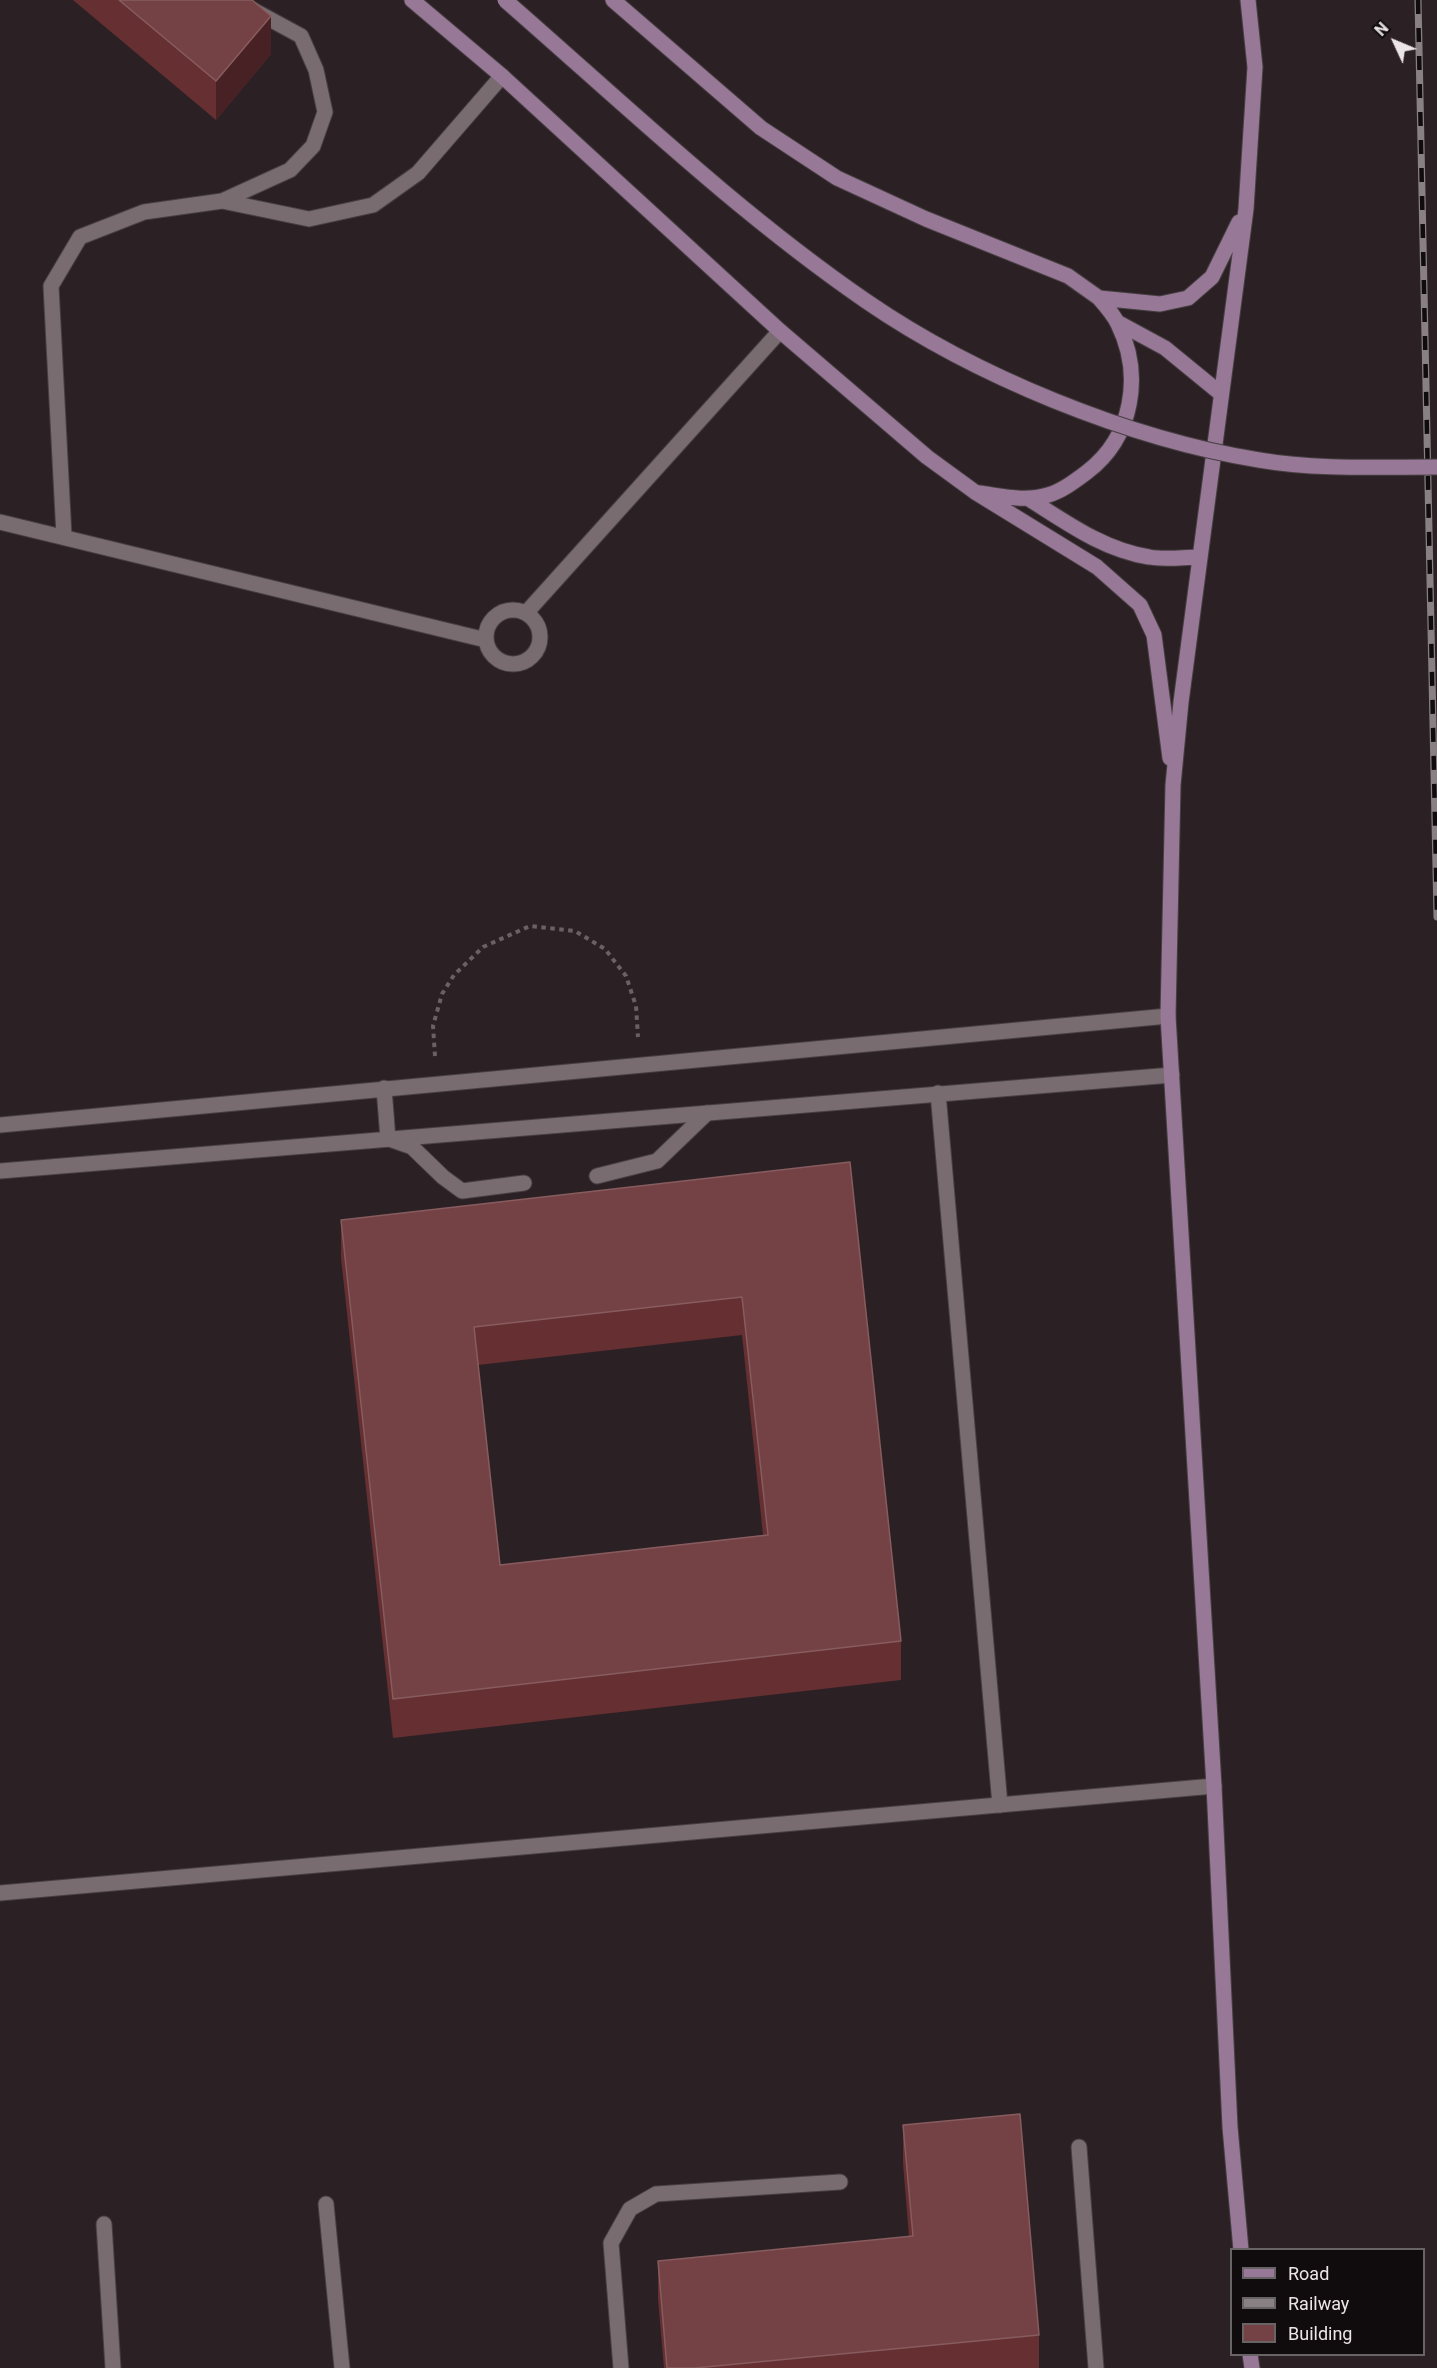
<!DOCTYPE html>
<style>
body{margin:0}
#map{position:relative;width:1437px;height:2368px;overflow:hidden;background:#2b2125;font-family:Roboto,sans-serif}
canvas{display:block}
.legend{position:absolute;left:1230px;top:2248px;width:195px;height:108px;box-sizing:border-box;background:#100c0e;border:2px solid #686365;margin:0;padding:8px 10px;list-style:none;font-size:18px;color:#ece5e8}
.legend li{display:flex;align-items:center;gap:12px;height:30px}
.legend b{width:30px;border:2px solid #686365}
.north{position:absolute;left:1365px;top:12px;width:60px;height:60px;-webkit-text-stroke:4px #100c0e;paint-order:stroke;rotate:314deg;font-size:16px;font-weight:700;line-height:24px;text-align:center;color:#ece5e8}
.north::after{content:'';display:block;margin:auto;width:21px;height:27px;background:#ece5e8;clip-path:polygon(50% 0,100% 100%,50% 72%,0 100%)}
</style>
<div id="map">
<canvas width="1437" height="2368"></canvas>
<ul class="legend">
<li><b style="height:8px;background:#987897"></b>Road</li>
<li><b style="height:8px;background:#898084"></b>Railway</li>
<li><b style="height:16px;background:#744245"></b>Building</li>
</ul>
<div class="north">N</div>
</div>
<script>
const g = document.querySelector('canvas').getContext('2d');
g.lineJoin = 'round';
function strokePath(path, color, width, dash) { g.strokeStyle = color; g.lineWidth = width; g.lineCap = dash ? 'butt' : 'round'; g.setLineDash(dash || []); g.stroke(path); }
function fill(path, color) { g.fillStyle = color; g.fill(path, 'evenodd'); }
const lane = new Path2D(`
 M222,201L290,170L313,146L325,112L316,70L301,36L253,10
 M64,536L51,286L80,237L144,212L222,201L309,219L373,205L418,173L502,76
 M938,1093L1000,1805
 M389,1139L412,1147L443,1177L462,1191L524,1183
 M597,1176L657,1161L707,1113
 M1079,2147L1096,2368
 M621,2368L611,2243L630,2209L656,2194L840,2182`);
const street = new Path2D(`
 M0,522L486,640
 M486 637a27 27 0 1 1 54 0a27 27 0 1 1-54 0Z
 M526,613L780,331
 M384,1088L388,1139
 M0,1125L1168,1016
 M0,1171L1172,1075
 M0,1893L1214,1786
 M326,2204L342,2368
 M104,2224L113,2368`);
const secondary = new Path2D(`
 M412,0L502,76L780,331L927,457L975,492L1097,567L1140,605L1154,635L1170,758
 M613,0L761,128L837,178L926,219L1068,276L1099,298L1160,304L1188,298L1212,277L1239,222
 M1117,322L1165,348L1220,393
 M979,493C1002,496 1025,502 1048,495C1062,491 1075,481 1087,472C1133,437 1143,375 1118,324C1114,315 1106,306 1099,298
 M1029,499C1067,523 1104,550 1149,557C1165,560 1184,557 1200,557
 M1241,2250L1230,2127L1214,1786L1168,1016L1173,785L1181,702L1246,209L1255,67L1248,0
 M1250,2354L1252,2368`);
strokePath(lane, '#473f42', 17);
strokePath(street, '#473f42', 17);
strokePath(secondary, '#473f42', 17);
strokePath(new Path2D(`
 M435,1056L433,1026L442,994L454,975L483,947L530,926L575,931L605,949L626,976L636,1006L638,1037`), '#6a6164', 4, [4.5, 4.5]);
strokePath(lane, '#786c71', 15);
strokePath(street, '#786c71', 15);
strokePath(secondary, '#987897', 15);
const rail = new Path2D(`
 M1418,0L1437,917`);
strokePath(rail, '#898084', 7);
strokePath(rail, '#100c0e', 4.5, [14]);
const secondaryBridge = new Path2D(`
 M505,0C622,102 738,213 866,301C975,376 1129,439 1259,460C1317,470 1378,467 1437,467`);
strokePath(secondaryBridge, '#473f42', 17, []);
strokePath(secondaryBridge, '#987897', 15);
fill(new Path2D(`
 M73,0H252L271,54L216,120Z
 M850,1162L901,1641V1680L393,1738L341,1258V1220ZM742,1335L763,1535L500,1565L478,1365Z
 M903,2125L1039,2335V2368H664L658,2299V2261L909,2237L903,2163Z`), '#662f32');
fill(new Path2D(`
 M271,16V54L216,120V81Z`), '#482124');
const building = new Path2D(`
 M119,0H252L271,16L216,81Z
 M850,1162L901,1641L393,1699L341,1220ZM742,1297L768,1535L500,1565L474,1327Z
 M1020,2114L1039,2335L695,2368H667L658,2261L913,2236L903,2125Z`);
fill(building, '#744245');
strokePath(building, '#875c5f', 1.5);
</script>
